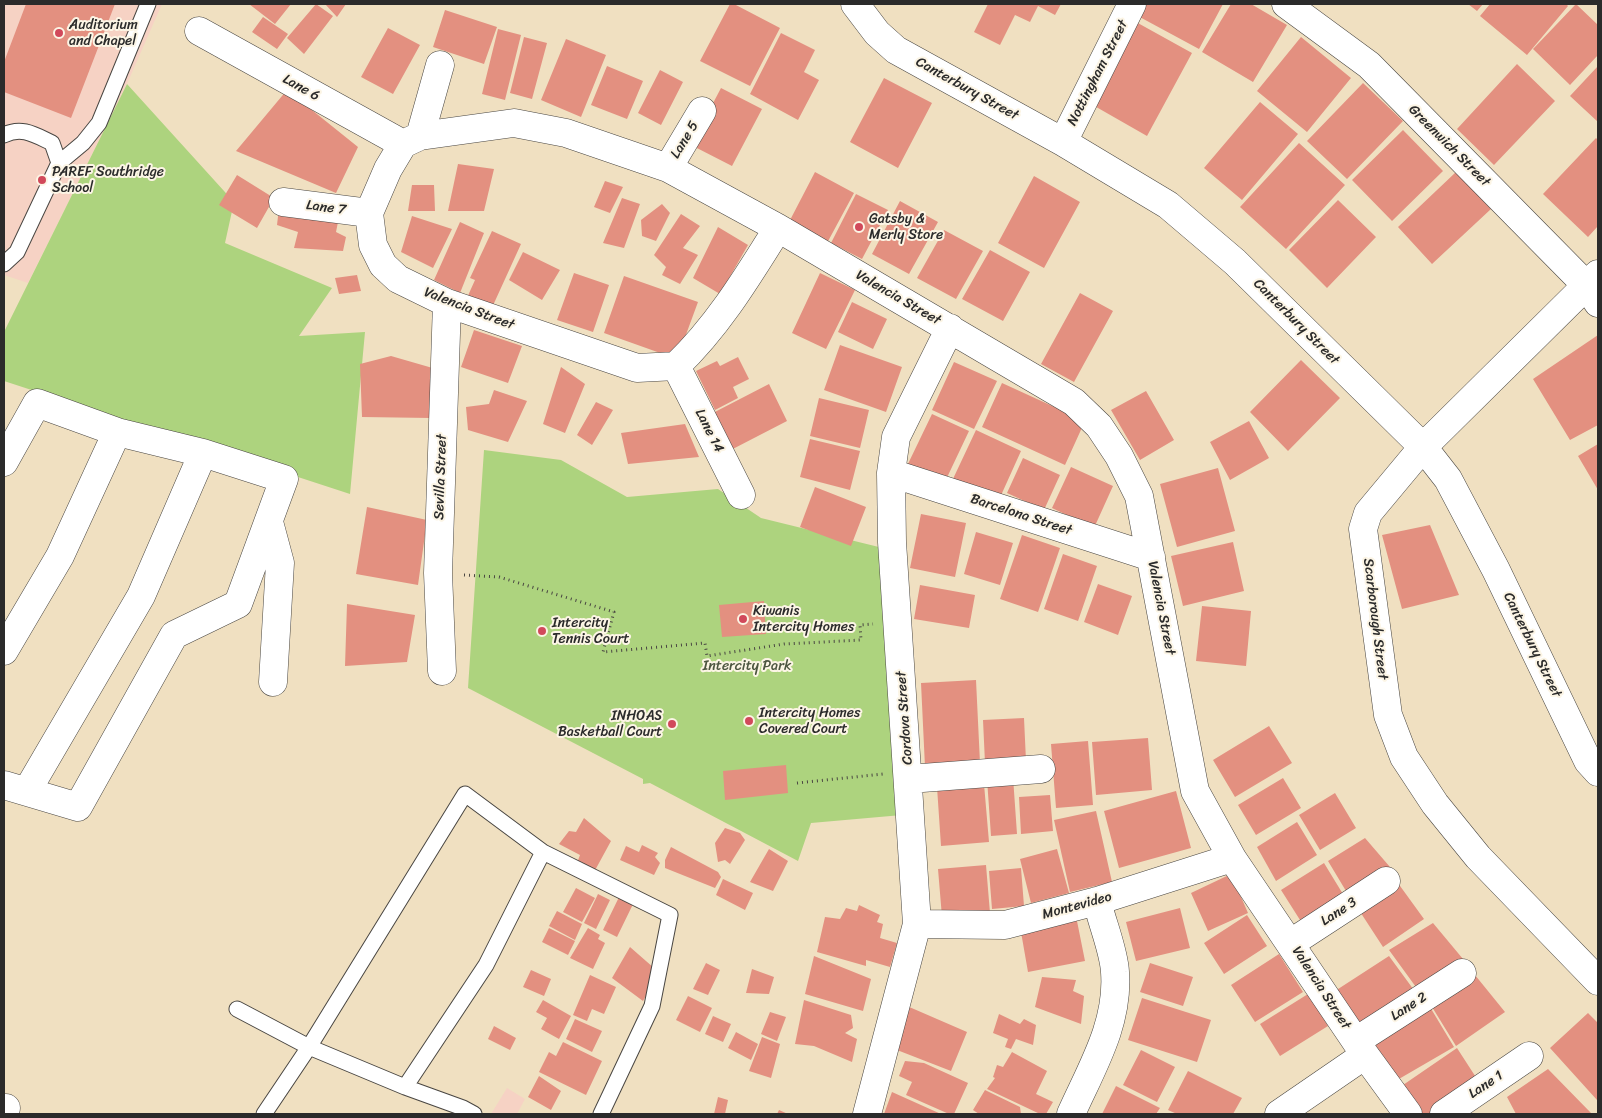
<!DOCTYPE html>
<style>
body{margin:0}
#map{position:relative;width:1602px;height:1118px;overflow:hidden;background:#f0e0c1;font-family:Sriracha,sans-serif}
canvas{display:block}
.frame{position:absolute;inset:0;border:5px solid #2b2b2b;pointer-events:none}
</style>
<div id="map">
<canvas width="1602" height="1118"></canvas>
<div class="frame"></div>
</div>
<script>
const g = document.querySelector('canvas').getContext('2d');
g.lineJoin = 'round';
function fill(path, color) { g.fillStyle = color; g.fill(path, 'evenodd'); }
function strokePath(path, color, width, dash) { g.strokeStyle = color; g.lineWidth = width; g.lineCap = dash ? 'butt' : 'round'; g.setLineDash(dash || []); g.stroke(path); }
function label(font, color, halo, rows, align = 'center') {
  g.font = font + ' Sriracha,sans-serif'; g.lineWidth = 4; g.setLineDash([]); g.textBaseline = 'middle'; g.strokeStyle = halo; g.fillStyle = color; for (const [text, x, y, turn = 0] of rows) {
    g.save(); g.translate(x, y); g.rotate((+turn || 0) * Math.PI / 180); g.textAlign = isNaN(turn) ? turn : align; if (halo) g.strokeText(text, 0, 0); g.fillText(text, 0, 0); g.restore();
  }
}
fill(new Path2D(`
 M4,4H162L127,84L28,283L4,275Z
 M507,1088L525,1099L517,1114H491Z`), '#f6d2c4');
fill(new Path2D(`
 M127,84L234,202L225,243L332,288L299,336L365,332L350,494L4,381V332Z
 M484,450L561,460L627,497L718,489L761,518L891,550L902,815L811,823L798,861L650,783L643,784V779L468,688Z`), '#add37e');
fill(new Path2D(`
 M26,4H115L71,118L4,92V62Z
 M249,4H291L275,24Z
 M316,4L333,16L304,54L287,38Z
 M325,4H346L337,17Z
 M730,4H734L780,28L750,86L700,61Z
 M988,4H1061L1055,15L1038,6L1030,22L1015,15L1000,45L974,32Z
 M1142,4H1223L1199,49L1136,15Z
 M1231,4H1251L1287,25L1253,82L1202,52Z
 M1468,4H1483L1477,11Z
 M1490,4H1566L1568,6L1527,55L1480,16Z
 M1576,4L1598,25V55L1570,85L1533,49Z
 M445,10L497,27L484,64L433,47Z
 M263,17L288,34L277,49L252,32Z
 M1136,22L1192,53L1147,136L1091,104Z
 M388,28L420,45L393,94L361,77Z
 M498,29L521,35L505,100L482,94Z
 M781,33L815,50L804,72L819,80L798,120L750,94Z
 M524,37L547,43L532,99L510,93Z
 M1301,37L1351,78L1307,132L1257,91Z
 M566,39L606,55L581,117L541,100Z
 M1517,64L1555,101L1494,165L1457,129Z
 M607,66L643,81L627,119L591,105Z
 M1598,66V122L1570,96Z
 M660,70L683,82L661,125L638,113Z
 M884,78L932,103L898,168L850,142Z
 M1363,83L1403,121L1347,179L1307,141Z
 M721,88L762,109L732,166L691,145Z
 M287,90L358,147L336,193L236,151Z
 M1260,102L1298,134L1242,200L1204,168Z
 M1403,130L1443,171L1392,221L1352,180Z
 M1596,138L1598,140V226L1588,237L1543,194Z
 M1299,143L1345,185L1286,249L1240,207Z
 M458,164L494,169L484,211H448Z
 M815,172L854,193L826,245L788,224Z
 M1456,172L1491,209L1432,264L1398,227Z
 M237,175L274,198L257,228L219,205Z
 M1034,176L1080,202L1044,268L998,243Z
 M605,181L623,187L610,213L594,207Z
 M412,185H434L435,211H408Z
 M856,194L888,210L862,259L831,243Z
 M622,198L640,204L624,248L603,243Z
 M1338,200L1376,237L1327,288L1289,250Z
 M900,201L938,222L909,274L872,254Z
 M662,204L670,213L656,241L642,236L641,220Z
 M279,208L339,217L336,232L346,237L343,251L294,248L298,232L277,225Z
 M681,214L700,226L683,248L698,255L680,284L662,275L666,267L654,255Z
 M412,216L452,229L433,268L401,252Z
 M460,222L484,233L460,293L434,280Z
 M718,227L748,245L720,294L693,278Z
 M944,230L983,251L956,299L917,278Z
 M492,231L521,244L490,312L466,300L475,280L470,278Z
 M990,250L1030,272L1003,321L962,299Z
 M523,252L560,270L542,300L509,280Z
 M574,273L609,285L593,332L557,320Z
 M820,273L855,290L826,349L792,333Z
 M357,275L361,291L339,294L335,278Z
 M624,276L698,302L677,359L604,333Z
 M1080,293L1113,311L1074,382L1041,364Z
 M852,302L887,319L873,349L838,332Z
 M474,330L522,346L508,383L461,367Z
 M1598,335V425L1570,440L1533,379Z
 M840,345L902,367L886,412L824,390Z
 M391,356L436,369L431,418L362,417L360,364Z
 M738,357L749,379L733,387L738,398L715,410L696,371L717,361L720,366Z
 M1301,360L1340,398L1288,451L1250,412Z
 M954,362L997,381L974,429L932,410Z
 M561,367L585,384L565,433L543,424Z
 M1002,383L1085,421L1065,465L982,427Z
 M769,384L787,421L727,452L709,415Z
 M494,390L527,401L508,442L468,430L466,407L489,404Z
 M1146,391L1174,440L1140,460L1111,410Z
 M819,398L869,410L860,448L810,436Z
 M596,402L613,410L592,445L577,435Z
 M932,414L969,431L943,486L906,468Z
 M1249,421L1269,458L1230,480L1210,442Z
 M685,424L699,457L628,464L621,433Z
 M976,430L1021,451L998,502L952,481Z
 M810,439L860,451L850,490L800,477Z
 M1598,444V490L1578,456Z
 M1023,458L1060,475L1044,510L1007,493Z
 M1071,467L1113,486L1094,528L1052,508Z
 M1218,468L1235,531L1177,547L1160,484Z
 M815,487L866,507L851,546L800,527Z
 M367,507L427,520L418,585L356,574Z
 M921,514L966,523L955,577L910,568Z
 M1430,525L1459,595L1402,609L1382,535Z
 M976,532L1013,543L1000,585L964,574Z
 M1022,535L1060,548L1038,612L1000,599Z
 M1233,542L1244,591L1183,606L1171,556Z
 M1063,554L1097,566L1078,621L1044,609Z
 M1098,584L1132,596L1118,635L1084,622Z
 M920,585L975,595L969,628L914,619Z
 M764,601L766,634L722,637L719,605Z
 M347,604L415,615L407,662L345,666Z
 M1202,606L1251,611L1246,666L1196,661Z
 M976,680L980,763L925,767L921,683Z
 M1024,718L1026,761L985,763L983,720Z
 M1269,726L1292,763L1235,797L1213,760Z
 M1148,738L1152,790L1096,795L1092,742Z
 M1088,741L1093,805L1056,808L1051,744Z
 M786,765L788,793L725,800L723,771Z
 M1013,777L1017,834L991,836L987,779Z
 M1283,778L1301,808L1256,835L1238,805Z
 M984,784L989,842L941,846L937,787Z
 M1176,791L1191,848L1119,868L1104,811Z
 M1335,793L1356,828L1320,850L1299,815Z
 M1050,795L1053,831L1021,834L1019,797Z
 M1096,811L1112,882L1070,892L1054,820Z
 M584,818L611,841L593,874L577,863L580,855L559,844L569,831L576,832Z
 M1297,822L1317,855L1276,881L1257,847Z
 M725,828L740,833L745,840L730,864L725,860L718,862L715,843Z
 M1365,838L1396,874L1352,901L1328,861Z
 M642,845L658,853L655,857L660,863L654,875L620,860L626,846L639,852Z
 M671,847L718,872L721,877L715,888L665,868V860Z
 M769,849L788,861L773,891L750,882Z
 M1057,849L1069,893L1031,903L1020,859Z
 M1324,863L1349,904L1307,931L1281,890Z
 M986,865L990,913L942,917L938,869Z
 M1021,868L1024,906L992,909L989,871Z
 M1231,874L1248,913L1208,931L1191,893Z
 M723,879L753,893L745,910L716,895Z
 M1395,879L1424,919L1383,947L1355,904Z
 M576,888L595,898L582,922L563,912Z
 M621,893L635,900L617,937L603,930Z
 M598,894L610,900L596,929L584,923Z
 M859,905L880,915L877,922L883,924L880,938L897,943L890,967L866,960V966L817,952L825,917L840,919L846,908L857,911Z
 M1180,908L1190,948L1136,961L1126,922Z
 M557,911L582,924L575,940L549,926Z
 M1247,915L1267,946L1224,974L1204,943Z
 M1077,921L1085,961L1028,972L1021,932Z
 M1433,923L1468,965L1421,994L1389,950Z
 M549,928L575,941L568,955L542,942Z
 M588,928L600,935L598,939L605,943L593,969L570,958Z
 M630,947L654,968L650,979L653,983L643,1001L612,978Z
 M1279,954L1303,992L1255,1022L1231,985Z
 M814,956L871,979L863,1011L805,994Z
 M1389,956L1419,997L1362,1032L1335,991Z
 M706,963L720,970L708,995L693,989Z
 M1150,963L1193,977L1183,1006L1140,992Z
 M752,969L774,977L769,994L746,993Z
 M531,970L551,979L544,996L523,987Z
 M590,975L616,987L604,1014L592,1009L587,1021L573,1015Z
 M1475,975L1505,1012L1456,1046L1429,1002Z
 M1042,977L1076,980L1073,991L1084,996L1081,1024L1035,1007Z
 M1308,994L1328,1026L1280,1056L1260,1024Z
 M688,996L712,1008L700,1032L676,1020Z
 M1142,998L1211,1020L1197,1062L1128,1040Z
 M543,1000L571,1016L559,1039L541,1029L547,1018L536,1012Z
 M804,1000L851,1015L853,1028L845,1033L857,1039L852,1062L814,1046L795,1044Z
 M1427,1002L1454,1047L1392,1083L1367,1038Z
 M907,1006L967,1032L951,1071L897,1050L900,1041L893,1037Z
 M770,1012L786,1017L777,1041L761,1034Z
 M1588,1013L1598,1023L1597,1100L1550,1048Z
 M999,1014L1020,1024L1024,1019L1036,1025L1033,1045L1016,1039L1011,1049L1005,1047L1008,1039L993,1033Z
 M713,1016L731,1024L723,1042L705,1034Z
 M575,1019L602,1031L592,1052L566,1039Z
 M494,1026L516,1038L510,1050L488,1039Z
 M736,1032L758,1044L751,1060L728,1048Z
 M762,1037L780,1044L771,1078L749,1071Z
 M563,1042L602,1061L586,1095L539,1072L549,1052L556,1056Z
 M1457,1048L1479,1082L1432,1114H1423L1403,1085Z
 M1141,1050L1175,1067L1157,1102L1123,1085Z
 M1012,1052L1047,1071L1036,1094L1053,1102L1046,1114H1040L987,1089L995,1078L993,1077L997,1065L1003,1067Z
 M905,1061L924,1063L968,1083L954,1114H949L906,1095L912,1082L899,1076Z
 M1548,1069L1591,1113L1516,1114L1507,1097Z
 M1188,1071L1242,1098L1233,1114H1177L1168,1110Z
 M539,1076L561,1091L551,1110L528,1097Z
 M1116,1086L1160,1108L1156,1114H1102Z
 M985,1090L1020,1107L1021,1114H979L973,1110Z
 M892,1092L941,1114H884Z
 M718,1097L728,1100L725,1114H714Z
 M779,1110L788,1114H777Z`), '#e39080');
const lane = new Path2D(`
 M4,135C22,126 35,135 52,143L59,163L17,252L4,264
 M59,163L83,143L99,123L148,4
 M237,1009L309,1047L405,1087L463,1108L474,1114
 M405,1087L486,965L543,852
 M264,1114L309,1047L465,794L543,852L670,915L652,1006L601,1114`);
const street = new Path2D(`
 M855,4L877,33L896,50L1063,142L1168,205L1235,262L1423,447L1448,479L1496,570L1588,761L1598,772
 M1286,4L1369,65L1587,286L1598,303
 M199,31L403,144
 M420,136L440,65
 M1063,142L1132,4
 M668,168L702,111
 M283,202L369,213
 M778,228C748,276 718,326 676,366L637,368L447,303L398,279L383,265L373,245L369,213L388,169L403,144L420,136L514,123L566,133L668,168L778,228L1074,402L1099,426L1119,456L1139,496L1195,791L1232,858L1365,1055L1408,1114
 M1598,274L1423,447L1368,513L1363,529L1388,715L1404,757L1435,804L1478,857L1598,981
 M676,366L741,495
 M4,462L37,403L117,432L203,453L284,479L238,604L174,635L78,807L4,785
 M891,473L1151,557
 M269,522L280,563L273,682
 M4,651L60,556L117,432
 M442,671L438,573L447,303
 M909,779L1041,769
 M27,791L141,596L203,453
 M917,924L1005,925L1097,901L1232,858
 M1291,943L1386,881
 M1356,1041L1462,973
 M4,1108H6
 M867,1114L917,924L892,542L891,473L896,437L950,328
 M1071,1114C1091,1069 1119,1024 1115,972C1114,951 1102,923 1097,901
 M1279,1114L1365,1055
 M1444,1114L1529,1056`);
strokePath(lane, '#494642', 17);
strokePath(street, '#494642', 29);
strokePath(new Path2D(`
 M464,575L499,577L614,612L603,652L705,643L707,656L784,644L861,640L860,625L873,624
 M797,783L883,774`), '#494642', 3, [1, 4]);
strokePath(lane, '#fff', 15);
strokePath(street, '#fff', 28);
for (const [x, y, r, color] of [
 [59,33,5,"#d1495b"],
 [42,180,5,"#d1495b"],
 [859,227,5,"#d1495b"],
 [743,619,5,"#d1495b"],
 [542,631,5,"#d1495b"],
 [749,721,5,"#d1495b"],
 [672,724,5,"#d1495b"]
]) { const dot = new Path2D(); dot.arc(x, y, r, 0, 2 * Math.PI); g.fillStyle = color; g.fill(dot); strokePath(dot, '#fcf5e5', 2); }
label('14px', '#2b2b2b', '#fcf5e5', [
 ["Auditorium",69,25],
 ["and Chapel",69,41],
 ["PAREF Southridge",52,172],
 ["School",52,188],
 ["Gatsby &",869,219],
 ["Merly Store",869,235],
 ["Kiwanis",753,611],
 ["Intercity Homes",753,627],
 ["Intercity",552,623],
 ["Tennis Court",552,639],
 ["Intercity Homes",759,713],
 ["Covered Court",759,729],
 ["INHOAS",662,716,"right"],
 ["Basketball Court",662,732,"right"]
], 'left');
label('14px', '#2b2b2b', '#fcf5e5', [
 ["Nottingham Street",1098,73,-63],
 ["Lane 6",301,88,29],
 ["Canterbury Street",967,89,29],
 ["Lane 5",685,140,-59],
 ["Greenwich Street",1449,146,45],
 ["Lane 7",326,208,7],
 ["Valencia Street",898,298,30],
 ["Valencia Street",469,309,21],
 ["Canterbury Street",1296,322,45],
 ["Lane 14",709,431,63],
 ["Sevilla Street",441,477,-88],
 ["Barcelona Street",1021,515,18],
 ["Valencia Street",1161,608,79],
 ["Scarborough Street",1375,619,83],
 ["Canterbury Street",1532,645,64],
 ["Cordova Street",905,718,-94],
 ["Montevideo",1077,906,-15],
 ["Lane 3",1339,912,-33],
 ["Valencia Street",1321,988,57],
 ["Lane 2",1409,1007,-33],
 ["Lane 1",1486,1085,-34]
]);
label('14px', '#4c5540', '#fcf5e5', [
 ["Intercity Park",747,666]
]);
</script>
